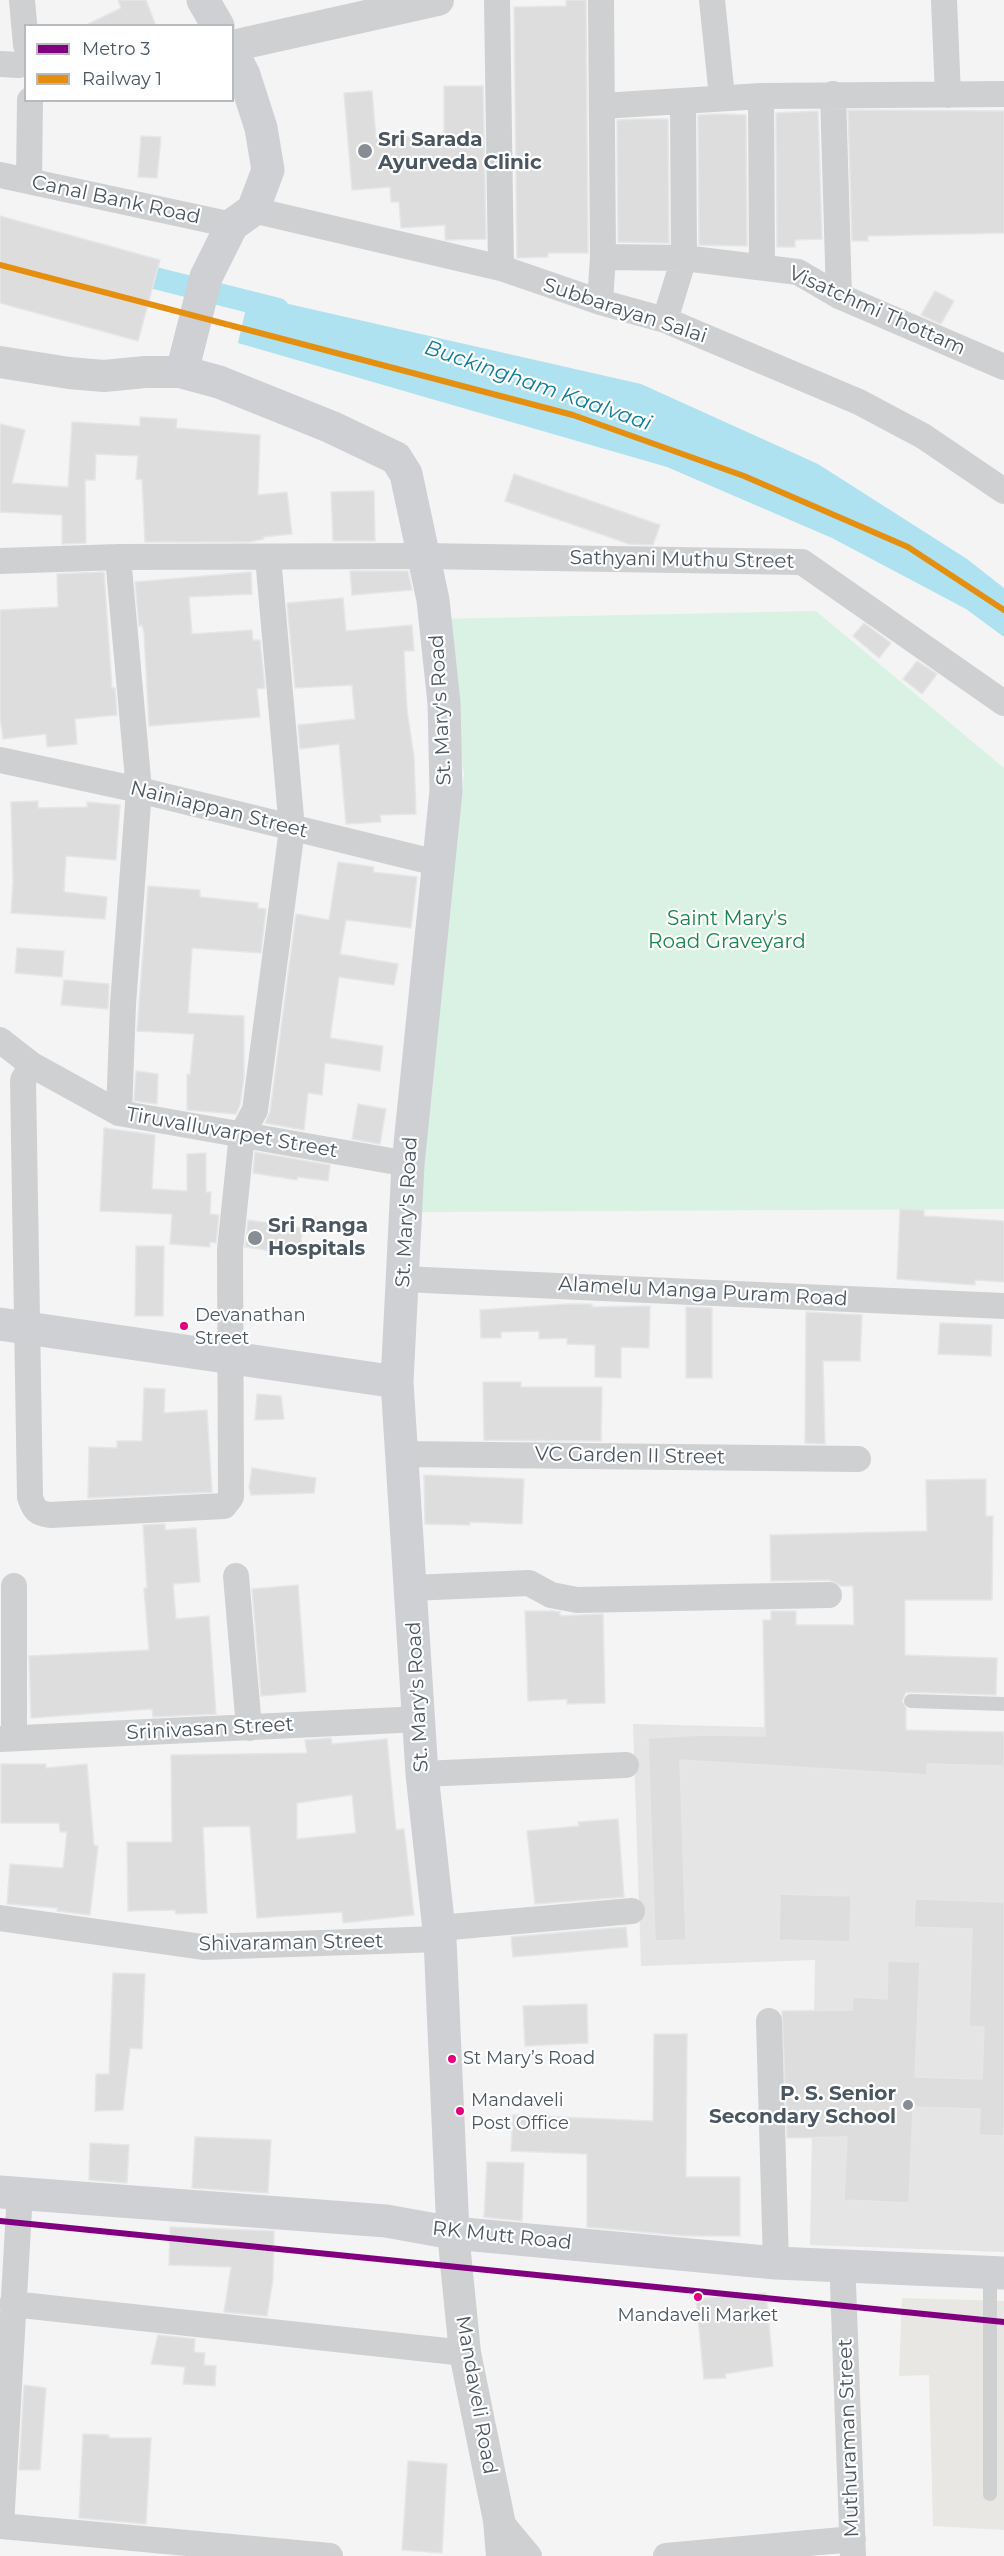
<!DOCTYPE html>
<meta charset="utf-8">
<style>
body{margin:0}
#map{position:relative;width:1004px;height:2556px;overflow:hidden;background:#f4f4f4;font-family:Montserrat,sans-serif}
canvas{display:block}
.legend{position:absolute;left:24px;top:24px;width:210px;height:78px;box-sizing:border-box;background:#fff;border:2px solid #b7bbc0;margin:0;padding:8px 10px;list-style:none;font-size:18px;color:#4a5661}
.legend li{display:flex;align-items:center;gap:12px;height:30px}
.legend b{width:30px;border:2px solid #b7bbc0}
</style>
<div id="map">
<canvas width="1004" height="2556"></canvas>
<ul class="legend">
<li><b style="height:8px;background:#800080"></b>Metro 3</li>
<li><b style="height:8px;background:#e48f0f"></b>Railway 1</li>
</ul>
</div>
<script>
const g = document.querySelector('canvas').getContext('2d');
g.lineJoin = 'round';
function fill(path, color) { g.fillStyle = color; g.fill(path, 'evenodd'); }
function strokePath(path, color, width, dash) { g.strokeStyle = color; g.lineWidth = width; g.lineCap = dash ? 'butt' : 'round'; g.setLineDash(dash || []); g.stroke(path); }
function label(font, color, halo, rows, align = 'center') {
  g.font = font + ' Montserrat,sans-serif'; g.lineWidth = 4.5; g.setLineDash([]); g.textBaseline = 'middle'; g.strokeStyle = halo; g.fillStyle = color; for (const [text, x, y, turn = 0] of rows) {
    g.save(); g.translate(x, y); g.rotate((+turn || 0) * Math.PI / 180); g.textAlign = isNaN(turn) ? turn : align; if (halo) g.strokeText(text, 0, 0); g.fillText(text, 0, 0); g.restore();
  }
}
fill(new Path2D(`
 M902,2298L1004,2301V2530L933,2526L929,2375L899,2376Z`), '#e8e7e3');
fill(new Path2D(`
 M633,1724L1004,1733V2252L810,2245L815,1960L641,1966Z`), '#e6e5e6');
fill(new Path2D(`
 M816,611L1004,768V1209L417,1212L464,774L436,619Z`), '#d9f2e3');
fill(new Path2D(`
 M249,295L641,384L818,464L967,559L1004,588V637L966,609L832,538L667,467L238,343Z`), '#aee2f0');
strokePath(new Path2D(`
 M127,271L278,309`), '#aee2f0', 22);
const building = new Path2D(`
 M118,0H146L156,26H84L121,8Z
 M566,0H586L588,253H548V257L517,258L514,7L566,6Z
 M444,86H483L486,239L445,240V225L401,228L399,202H391L390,187L352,190L344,93L372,91L376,138L444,134Z
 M848,110L1004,111V233L868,236V241H852Z
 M818,111L822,239L795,240V247H777L776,113Z
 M718,114L746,115L747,246L699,245L698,115Z
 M640,119H668L669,243L618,242L617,120Z
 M141,136L161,137L157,178L138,177Z
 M0,216L160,260L138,341L0,303Z
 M935,291L954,301L941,324L921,315Z
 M140,417L177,419L176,428L260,435L258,495L287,492L292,534L263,537L264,539L249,542H145L142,480L136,479L138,456L96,454L95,480H85L86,543L62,544V515L0,512V424L25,430L12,483L68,487L72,422L140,426Z
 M514,474L660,525L653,545L629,544L505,501Z
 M374,491L375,541H333L331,492Z
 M350,571H408L412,590L352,595Z
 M104,572L112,688H115L117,715L75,719L77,744L47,747L46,734L3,739L0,716V610L58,607L57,574Z
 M251,572L252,594L189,597L192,634L252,630L253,640H260L265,688L257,689L260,717L149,726L144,633L142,625L139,626L135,582Z
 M343,598L346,631L412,625L414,651H404L407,710L414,757L416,814L380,815L381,822L346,824L339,744L300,749L298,725L355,719L352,685L295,688L287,603Z
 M864,623L891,643L879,658L853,636Z
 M917,661L937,674L922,694L903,679Z
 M38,801V808L87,807V802L120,805L116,860L66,856L64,892L107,897L105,919L11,913L13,881L11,802Z
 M338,862L374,867L373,872L417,877L411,928L346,920L340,954L398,964L394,985L339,977L330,1038L383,1046L380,1071L325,1063L322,1095L308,1093L304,1130L265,1123L270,1112L296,914L329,920Z
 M148,886L200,890V897L258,903V908L266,909L261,953L192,948L188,1013L244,1016V1077L240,1105L236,1114L187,1110V1074L190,1075L194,1034L137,1031Z
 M17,948L64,951L62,977L15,973Z
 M64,980L109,984L108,1009L61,1005Z
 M136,1071L158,1074L157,1104L134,1101Z
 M358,1104L386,1109L380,1144L352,1139Z
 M104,1128L155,1135L152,1189L187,1191V1154L206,1153V1192H211L210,1214L219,1215L216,1243L210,1242V1247L170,1244L172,1214L100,1211Z
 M255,1152L330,1165L328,1181L298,1177L297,1180L253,1173Z
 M900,1209L924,1210V1216L1004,1221V1282L975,1280V1285L897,1279Z
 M248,1220L303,1228L299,1255L245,1247Z
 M136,1246H164L163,1316H135Z
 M567,1304H592V1307L650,1306L649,1348L621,1347V1378L595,1377V1345L567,1344V1338L539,1339V1331L501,1332V1338H481L480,1310Z
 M686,1307L712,1308V1378H686Z
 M806,1312L862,1315L860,1361H823L825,1444L805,1443Z
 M940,1323L992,1325L991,1356L938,1354Z
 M483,1382H521V1387H602L601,1441L484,1440Z
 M144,1388L165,1389L164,1413L207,1410L212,1492L88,1498L89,1447L117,1448V1441H142Z
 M257,1394L281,1396L284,1419L255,1420Z
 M252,1468L316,1478L314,1493L251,1495L249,1487Z
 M424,1475L524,1479L522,1524L470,1522V1525L425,1524Z
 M986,1479V1516H993L992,1600H905V1655L997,1658L996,1695L906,1692L902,1701L906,1708V1730L1004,1732V1766L927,1764V1775L680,1760L686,1940L655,1941L648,1738L702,1735L765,1736L763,1620H771V1611H796V1625H854L853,1586H841L829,1580L771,1581L770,1535L927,1531L926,1480Z
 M165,1524V1530L196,1528L200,1582L173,1584L176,1619L209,1616L216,1714L153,1717L152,1709L31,1718L29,1656L149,1650L144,1588H147L143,1525Z
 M298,1585L306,1692L261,1696L252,1589Z
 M525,1611H552L560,1612V1616L603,1614L605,1703L567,1704V1699L528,1701Z
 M331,1738L332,1744L387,1739L396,1830L404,1829L414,1915L343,1923L342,1912L257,1918L250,1826L203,1827L207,1913L176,1914L175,1910L128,1911L127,1842H172L171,1755L307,1753L305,1740ZM352,1795L356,1833L297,1839V1803Z
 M1,1764H46V1768L87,1764L94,1845L98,1846L90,1915L57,1911L58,1908L7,1904L10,1864L63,1868L67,1832H60L59,1823H1Z
 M618,1819L624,1897L535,1904L527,1831L579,1826L578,1822Z
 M780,1894L851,1896L850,1942L779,1940Z
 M915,1899L1004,1902V2136L979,2135L980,2109L913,2107L909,2203L844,2200L847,2137L787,2138L782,2011L852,2010L853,1997L887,1999L888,1961L920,1962L915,2077L982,2079L984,2027L969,2026L972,1929L914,1927Z
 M626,1927L628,1947L513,1957L511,1937Z
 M113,1973L145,1974L142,2049L130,2048L123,2110L95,2111L96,2074H109Z
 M587,2004L588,2043L525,2046L523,2006Z
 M654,2034H687L686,2177H740V2236H686L587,2227V2154L511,2151L513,2115L653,2121Z
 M195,2137L271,2140L268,2193L192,2188Z
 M90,2143L129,2145L127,2183L89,2180Z
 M487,2162L524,2163L522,2221L484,2217Z
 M170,2227L274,2231L273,2279L267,2316L224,2312L231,2267L169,2265Z
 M766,2293L773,2366L725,2374L726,2378L704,2379L696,2299Z
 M158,2335L195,2339L194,2352L205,2353L204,2365L216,2366L215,2386L183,2384L185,2367L151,2364Z
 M24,2385L46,2388L40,2470H19Z
 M83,2434L109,2435V2438H151L146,2524L79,2518Z
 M408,2461L447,2464L442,2553L402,2550Z`);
fill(building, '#ddddde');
strokePath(building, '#e5e6e7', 1.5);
strokePath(new Path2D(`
 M911,1701L1004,1704
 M990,2272V2494`), '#ced0d2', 14);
strokePath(new Path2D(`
 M22,0L26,45
 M497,0L501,268
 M712,0L722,97
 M944,0L948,95
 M0,64L19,65L26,62
 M833,94L839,296
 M761,96L762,265
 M602,106L761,96L1004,94
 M0,175L232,225
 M29,181L30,100
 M253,210L501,268L600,302L665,320L859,402L923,436L1004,491
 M603,257L684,258L798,272L839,296L1004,367
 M600,302L603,257L601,0
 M665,320L684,258L683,103
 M118,557L139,790L123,1004L119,1113
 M0,561L118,557L423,556L802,562L1004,703
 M0,760L139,790L437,863
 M0,1040L32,1065L119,1113L408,1164
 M32,1065L23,1080L30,1497C34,1510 37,1513 50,1515L224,1506L231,1497L230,1250L242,1134L255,1110L292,829L268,557
 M402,1279L1004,1306
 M401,1454L858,1459
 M236,1576L249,1728
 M411,1588L529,1583L551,1595L577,1600L829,1595
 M14,1738V1586
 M0,1739L421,1719
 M422,1774L626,1765
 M0,1918L203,1947L440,1939
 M439,1928L632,1911
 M769,2021L776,2263
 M843,2284L853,2556
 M12,2304L465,2353
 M499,2520L529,2556
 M0,2526L330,2556
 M1,2526L20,2192
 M666,2556L853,2539`), '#ced0d2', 26);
strokePath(new Path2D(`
 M232,46L438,0
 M0,362L69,373L104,376L145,372H182
 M453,2233L465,2353L499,2520L502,2556`), '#ced0d2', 32);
strokePath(new Path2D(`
 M203,0L218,26
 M232,52L244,75L261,128L268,170L253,210L232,225L206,277L182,372L219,382L331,427L396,458L406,474L433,600L444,703L446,791L408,1164L397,1382L422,1774L440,1939L453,2233
 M0,1324L397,1382
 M0,2192L386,2221L453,2233L776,2263L1004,2273`), '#ced0d4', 33);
strokePath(new Path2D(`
 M0,265L573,415L744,476L908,547L1004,610`), '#e48f0f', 6);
strokePath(new Path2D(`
 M0,2221L1004,2322`), '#800080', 6);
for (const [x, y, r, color] of [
 [365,151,8,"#868d94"],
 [255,1238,8,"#868d94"],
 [184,1326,5,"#e5007d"],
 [452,2059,5,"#e5007d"],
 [908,2105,6,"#868d94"],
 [460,2111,5,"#e5007d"],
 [698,2297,5,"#e5007d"]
]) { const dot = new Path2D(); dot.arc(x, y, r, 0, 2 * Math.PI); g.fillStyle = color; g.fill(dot); strokePath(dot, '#fff', 2); }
label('18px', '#4a5661', '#fff', [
 ["Devanathan",195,1316],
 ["Street",195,1339],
 ["St Mary’s Road",463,2059],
 ["Mandaveli",471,2101],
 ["Post Office",471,2124],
 ["Mandaveli Market",698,2316,"center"]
], 'left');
label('bold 20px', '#4a5661', '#fff', [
 ["Sri Sarada",378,140],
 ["Ayurveda Clinic",378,163],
 ["Sri Ranga",268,1226],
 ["Hospitals",268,1249],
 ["P. S. Senior",896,2094,"right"],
 ["Secondary School",896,2117,"right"]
], 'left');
label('20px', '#4a5661', '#fff', [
 ["Canal Bank Road",116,200,12],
 ["Subbarayan Salai",625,311,18],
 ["Visatchmi Thottam",877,311,24],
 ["Sathyani Muthu Street",682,560,1],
 ["St. Mary's Road",441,710,-93],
 ["Nainiappan Street",219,810,14],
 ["Tiruvalluvarpet Street",232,1133,10],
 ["St. Mary's Road",407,1212,-87],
 ["Alamelu Manga Puram Road",703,1292,3],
 ["VC Garden II Street",630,1456,1],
 ["St. Mary's Road",418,1697,-93],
 ["Srinivasan Street",210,1729,-3],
 ["Shivaraman Street",291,1943,-1],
 ["RK Mutt Road",502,2236,6],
 ["Mandaveli Road",476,2395,80],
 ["Muthuraman Street",849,2438,-92]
]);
label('20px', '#17864f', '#fff', [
 ["Saint Mary's",727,919],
 ["Road Graveyard",727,942]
]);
label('italic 21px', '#0c7c9b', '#fff', [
 ["Buckingham Kaalvaai",538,386,19]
]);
</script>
